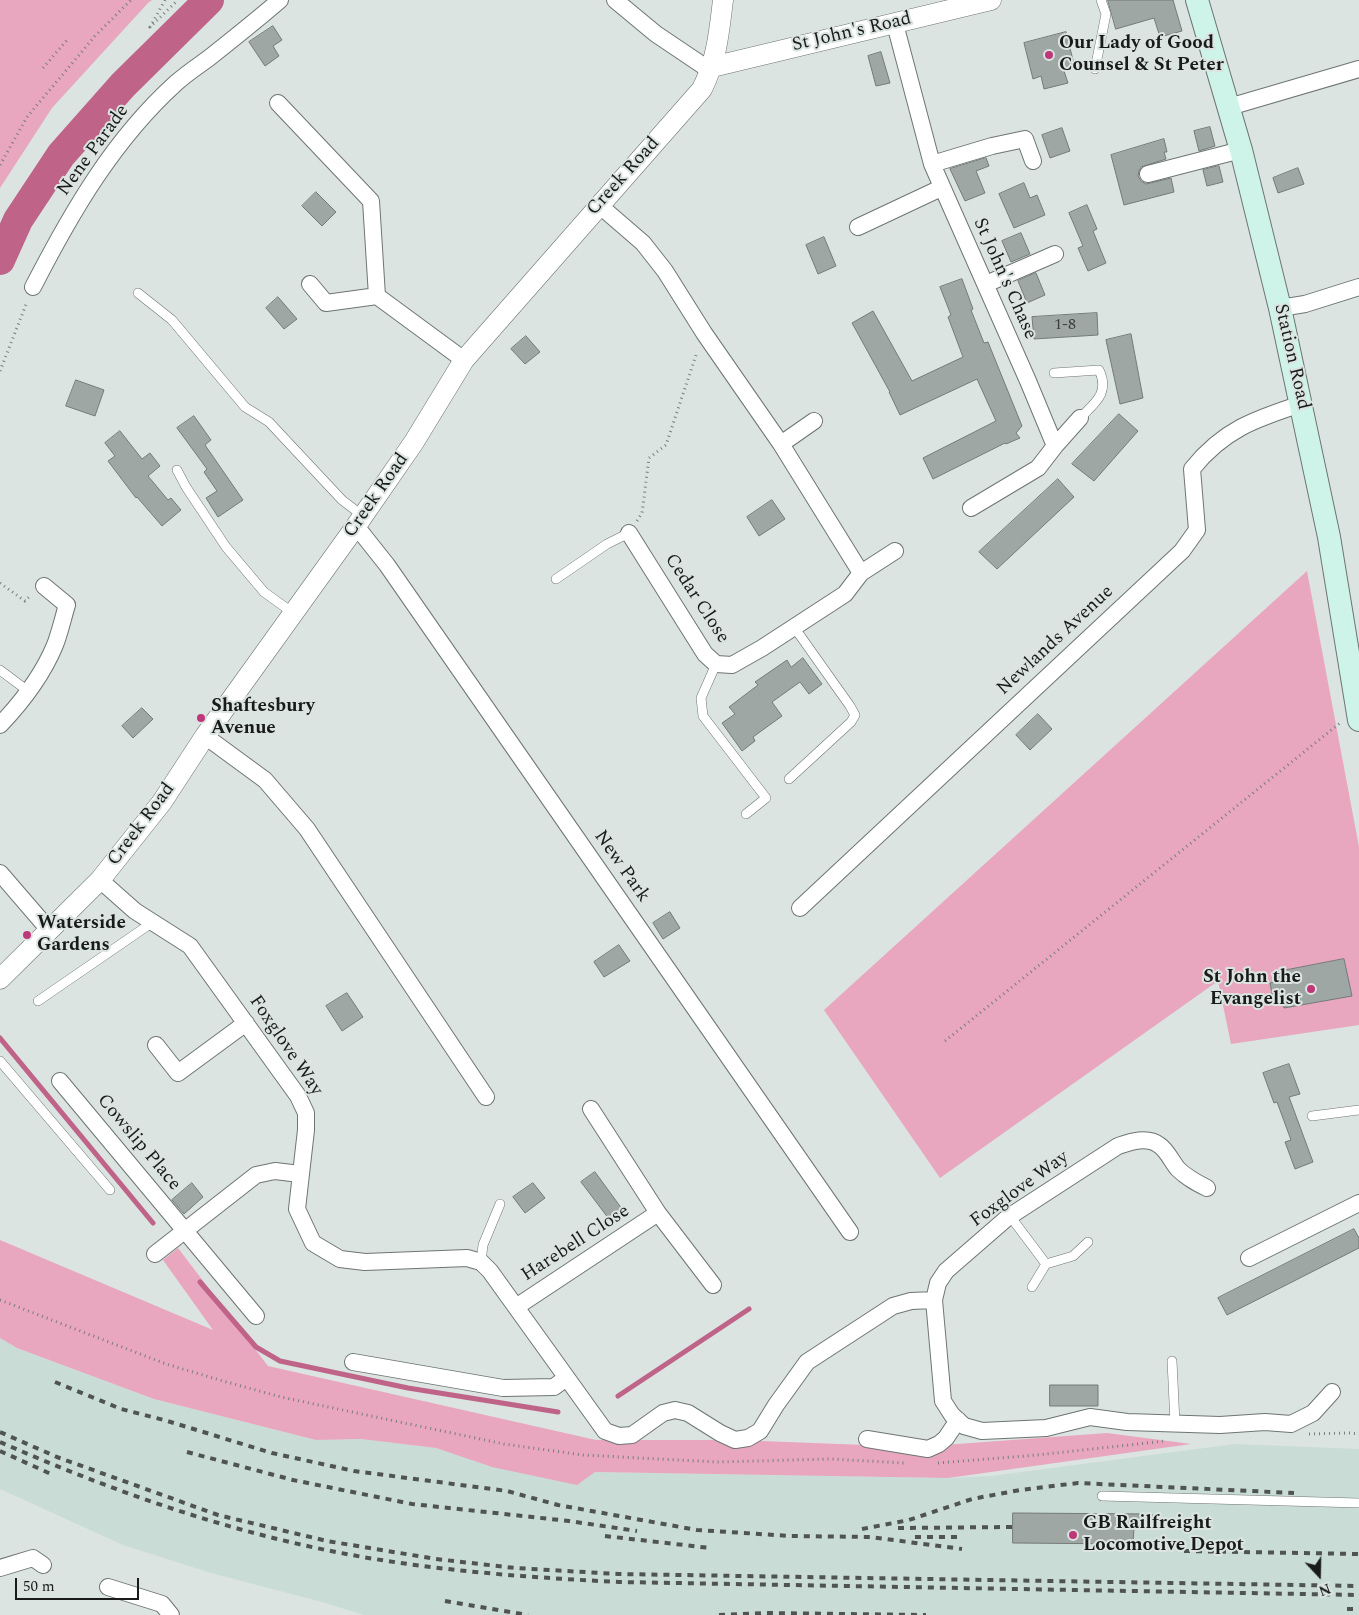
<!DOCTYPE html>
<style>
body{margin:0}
#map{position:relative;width:1359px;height:1615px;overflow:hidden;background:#dbe4e1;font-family:Spectral,serif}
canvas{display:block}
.north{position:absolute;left:1294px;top:1550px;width:50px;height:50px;-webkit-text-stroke:4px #dbe4e1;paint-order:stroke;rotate:159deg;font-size:14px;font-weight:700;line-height:20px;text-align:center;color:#181b1a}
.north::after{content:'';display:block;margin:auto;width:18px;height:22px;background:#181b1a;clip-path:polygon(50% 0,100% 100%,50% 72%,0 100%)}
.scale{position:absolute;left:15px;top:1578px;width:124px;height:22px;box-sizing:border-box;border:2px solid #181b1a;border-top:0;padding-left:6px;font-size:15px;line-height:18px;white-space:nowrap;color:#181b1a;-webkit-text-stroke:4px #dbe4e1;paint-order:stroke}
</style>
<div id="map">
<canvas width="1359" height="1615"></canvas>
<div class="north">N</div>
<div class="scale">50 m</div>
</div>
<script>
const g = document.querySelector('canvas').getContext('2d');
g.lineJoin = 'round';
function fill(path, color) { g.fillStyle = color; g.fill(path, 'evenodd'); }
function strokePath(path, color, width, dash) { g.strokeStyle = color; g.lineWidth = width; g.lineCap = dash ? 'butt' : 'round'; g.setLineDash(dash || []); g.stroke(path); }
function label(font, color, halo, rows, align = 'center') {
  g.font = font + ' Spectral,serif'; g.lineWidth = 4; g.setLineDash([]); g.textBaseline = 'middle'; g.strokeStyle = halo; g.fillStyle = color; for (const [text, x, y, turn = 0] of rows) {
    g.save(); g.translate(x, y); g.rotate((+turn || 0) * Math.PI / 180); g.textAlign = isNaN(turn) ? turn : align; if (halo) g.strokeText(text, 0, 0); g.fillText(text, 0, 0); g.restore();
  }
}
fill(new Path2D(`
 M0,1338L17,1348L154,1399L316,1440L361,1439L436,1448L492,1467L595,1472L948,1478L991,1476L1235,1444L1359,1449V1615H364L322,1602L211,1573L123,1545L0,1489Z`), '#cadcd6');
fill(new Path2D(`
 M0,0H152L148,3L52,108L0,188Z
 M1307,571L1359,847V1025L1231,1044L1218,981L940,1178L824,1010Z
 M0,1240L213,1330L163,1260L178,1248L268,1366L596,1440H735L917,1447L1107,1433L1191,1444L948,1478L595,1472L577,1485L492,1467L436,1448L361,1439L316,1440L154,1399L17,1348L0,1338Z`), '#e9a6bf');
strokePath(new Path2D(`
 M0,1038L153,1223
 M200,1282L256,1347L280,1361L408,1388L558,1412
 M618,1396L749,1309`), '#bf6389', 5);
strokePath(new Path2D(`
 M0,260L18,220L61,155L123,85L209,0`), '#bf6389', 30);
const building = new Path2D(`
 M1108,0H1173L1182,31L1160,37L1154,18L1116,29Z
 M273,26L282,40L273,46L279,56L265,66L249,42Z
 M1066,32L1075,68L1064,71L1068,83L1044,89L1041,76L1033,79L1024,43Z
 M881,52L890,83L876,86L868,56Z
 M1210,127L1215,146L1199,151L1194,131Z
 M1062,128L1070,151L1050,158L1042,135Z
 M1164,139L1167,152H1164L1166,159L1141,167L1139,171L1138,176L1141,181L1146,184L1171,178L1174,192L1124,205L1111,155Z
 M986,158L989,166L976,171L985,193L965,201L950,169Z
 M1219,166L1223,182L1207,186L1203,170Z
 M1298,168L1304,184L1278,193L1273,178Z
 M1024,183L1030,198L1037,195L1045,215L1014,228L999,194Z
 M316,192L336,212L322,226L302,206Z
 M1087,205L1097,229L1093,231L1106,263L1088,271L1078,248L1083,246L1069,213Z
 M1021,233L1030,254L1011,262L1002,241Z
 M824,237L836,266L818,274L806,245Z
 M1036,273L1045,295L1027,303L1018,281Z
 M962,279L973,309L971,310L984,343L988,342L1022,426L1016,433L1020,438L1006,444L1005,443L933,479L923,458L996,421L977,379L900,415L889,392H890L852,323L873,311L912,381L963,357L948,317L951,315L940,287Z
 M278,297L297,319L284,329L266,308Z
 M1097,313L1098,335L1034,339L1032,317Z
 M1131,334L1143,398L1120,404L1106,340Z
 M526,336L540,352L525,364L511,349Z
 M76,380L104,390L95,416L66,406Z
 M1119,414L1138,431L1094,481L1072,464Z
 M194,416L211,440L205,445L243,500L218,517L206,498L217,491L204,472L207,469L177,428Z
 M120,431L142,459L150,453L160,466L148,476L168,500L171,498L181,510L162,526L137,497L136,498L108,461L115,456L105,443Z
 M1058,479L1074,497L997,569L979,552Z
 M772,500L785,519L759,536L747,517Z
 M803,658L822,684L809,694L800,682L772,702L782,716L753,737L755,741L742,751L722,723L735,714L729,707L758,685L755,682L787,660L791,667Z
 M142,708L153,719L133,738L122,726Z
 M1038,714L1052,729L1030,750L1016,735Z
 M670,912L680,928L663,939L653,923Z
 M619,945L630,961L604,977L594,962Z
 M1344,959L1352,996L1284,1008L1283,1002L1274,1004L1270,983L1279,981L1277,972Z
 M347,993L363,1017L342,1031L326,1006Z
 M1289,1064L1300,1094L1289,1097L1313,1162L1295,1169L1285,1142L1291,1140L1277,1102L1274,1103L1263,1073Z
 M595,1172L625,1213L612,1223L581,1182Z
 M192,1183L203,1197L184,1214L172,1200Z
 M533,1183L545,1198L525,1213L513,1197Z
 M1354,1229L1359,1238V1248L1227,1315L1218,1298Z
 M1050,1385H1098V1406H1050Z
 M1013,1513L1152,1514V1528L1134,1527L1133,1544L1013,1543Z`);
fill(building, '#9fa7a4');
strokePath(building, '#737b78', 1);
const service = new Path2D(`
 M1095,69L1106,14L1101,0
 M138,293L172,320L245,407L269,422L342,500L363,516
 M1054,373L1099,370C1110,393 1095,403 1080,418
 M177,470L186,487L226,547L264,592L293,613
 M556,579L607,544L629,533
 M716,664L701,698L703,716L766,798L746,814
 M0,670L28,691
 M789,779L851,722L855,715L850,706L794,627
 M38,1001L153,922
 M0,1061L110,1190
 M1312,1116L1359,1110
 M1010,1216L1046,1264
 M481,1262L483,1245L500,1204
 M1032,1287L1046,1264L1073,1256L1088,1242
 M1172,1361L1175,1423
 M1102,1496L1359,1503`);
const minor = new Path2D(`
 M615,0L656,34L711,71
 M895,24L932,164L1028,381L1055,446L1038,468L971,508
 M278,103L371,201L377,296L464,360
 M1229,107L1359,69
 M932,164L992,146L1025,139L1033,161
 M1148,174L1241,150
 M599,205L643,243L665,271L704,333L781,444L861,573L845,594L762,648L732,665L716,664L705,654L629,533
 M858,227L941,188
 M310,284L326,303L377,296
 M986,284L1055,254
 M33,287C71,213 113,140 176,83C186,74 198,66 209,58C233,39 257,20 280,0
 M1280,308L1305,304L1359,287
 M781,444L814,421
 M1055,446L1080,418
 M356,526L387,565L850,1232
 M861,573L895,551
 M0,725C21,703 43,674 55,645C60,632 63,618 67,605L44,586
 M205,736L265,780L307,829L486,1097
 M0,873L50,931
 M100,880L135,911L190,946L298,1096L306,1113V1130L297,1209L313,1243L340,1259L365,1262L467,1258L481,1262L490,1271L605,1431L619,1436L632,1435L663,1413L675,1410L688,1413L720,1433L735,1440L748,1438L760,1431L776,1405L807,1362L893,1306L911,1301L934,1300L938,1283L946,1271L1007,1218L1118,1146C1130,1142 1147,1136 1159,1145C1167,1150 1172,1162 1178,1169C1187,1178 1197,1183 1207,1188
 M800,908L1182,551L1197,530L1192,469C1223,430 1255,419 1301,404
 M156,1045L178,1073L246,1023
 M60,1081L256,1316
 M591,1109L658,1213L713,1285
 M155,1254L256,1175L275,1171L300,1174
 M1249,1258L1359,1203
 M934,1300L943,1401L952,1415L964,1426L982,1431L1046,1428L1090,1417L1127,1422L1220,1425L1265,1422L1291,1424L1313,1413L1332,1392
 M516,1307L658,1213
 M353,1362L503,1388L554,1387L566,1378
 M867,1439L928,1449L939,1444L946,1438L958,1420
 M0,1568L33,1558L43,1565
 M108,1587L162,1604L171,1615`);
const tertiary = new Path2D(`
 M712,67L991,0
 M0,979L100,880L162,802L205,736L356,526L414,442L464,360L702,89C717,59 719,33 723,0`);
const secondary = new Path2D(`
 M1197,0L1241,150L1280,308L1329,537L1359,720`);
strokePath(service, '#6e7573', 10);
strokePath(minor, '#6e7573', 18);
strokePath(tertiary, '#6e7573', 21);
strokePath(secondary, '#6e7573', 24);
strokePath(new Path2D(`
 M165,0L150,27L178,0
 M43,68L67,40
 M0,165L27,117L95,36L131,0
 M0,371L27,302
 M637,521L642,513L649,458L666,445L697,352
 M0,583L25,601L31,595
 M945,1041L1340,723
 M0,1300L166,1364L223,1381L281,1397L504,1444L583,1455L716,1462L831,1459L904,1463
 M1309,1434L1349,1433L1359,1434
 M938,1463L1037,1455L1165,1441`), '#787e7c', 3, [1, 4]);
strokePath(service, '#fff', 9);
strokePath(minor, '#fff', 16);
strokePath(tertiary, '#fff', 20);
strokePath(secondary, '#cef4ea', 22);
strokePath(new Path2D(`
 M55,1382L121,1409L164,1420L272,1453L354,1471L507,1491L558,1505L697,1530L791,1536L870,1537L962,1549
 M0,1432L57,1457L218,1515L327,1541L436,1559L515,1568L618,1574L1359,1586
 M0,1442C105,1488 214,1527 326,1550C423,1570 521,1577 619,1582L1359,1595
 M0,1451L51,1474
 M187,1452L293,1480L412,1504L569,1521L637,1531
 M898,1528L1013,1527
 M862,1529L909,1520L972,1499L1020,1490L1078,1483L1294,1493
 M605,1536L710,1548
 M915,1537H963
 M1184,1551L1359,1554
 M445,1601L528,1615
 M1347,1609H1359
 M719,1615L765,1613L926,1615`), '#4f5452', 4, [6, 6]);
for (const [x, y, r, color] of [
 [1049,55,5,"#be3778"],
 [201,718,5,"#be3778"],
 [27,935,5,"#be3778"],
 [1311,989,5,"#be3778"],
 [1073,1535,5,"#be3778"]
]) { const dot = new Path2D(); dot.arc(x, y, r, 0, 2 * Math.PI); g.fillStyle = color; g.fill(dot); strokePath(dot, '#dbe4e1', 2); }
label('16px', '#3a3e3c', null, [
 ["1-8",1065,326]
]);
label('19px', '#181b1a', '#dbe4e1', [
 ["St John's Road",852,33,-13],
 ["Nene Parade",94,151,-54],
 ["Creek Road",624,177,-48],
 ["St John's Chase",1004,279,66],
 ["Station Road",1291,357,77],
 ["Creek Road",377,496,-55],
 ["Cedar Close",696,599,57],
 ["Newlands Avenue",1056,641,-43],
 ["Creek Road",142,825,-53],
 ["New Park",621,867,55],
 ["Foxglove Way",285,1046,56],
 ["Cowslip Place",138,1143,50],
 ["Foxglove Way",1020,1190,-36],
 ["Harebell Close",576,1244,-33]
]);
label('bold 19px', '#181b1a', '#dbe4e1', [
 ["Our Lady of Good",1059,44],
 ["Counsel & St Peter",1059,66],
 ["Shaftesbury",211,707],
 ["Avenue",211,729],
 ["Waterside",37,924],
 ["Gardens",37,946],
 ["St John the",1301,978,"right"],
 ["Evangelist",1301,1000,"right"],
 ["GB Railfreight",1083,1524],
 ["Locomotive Depot",1083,1546]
], 'left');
</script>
